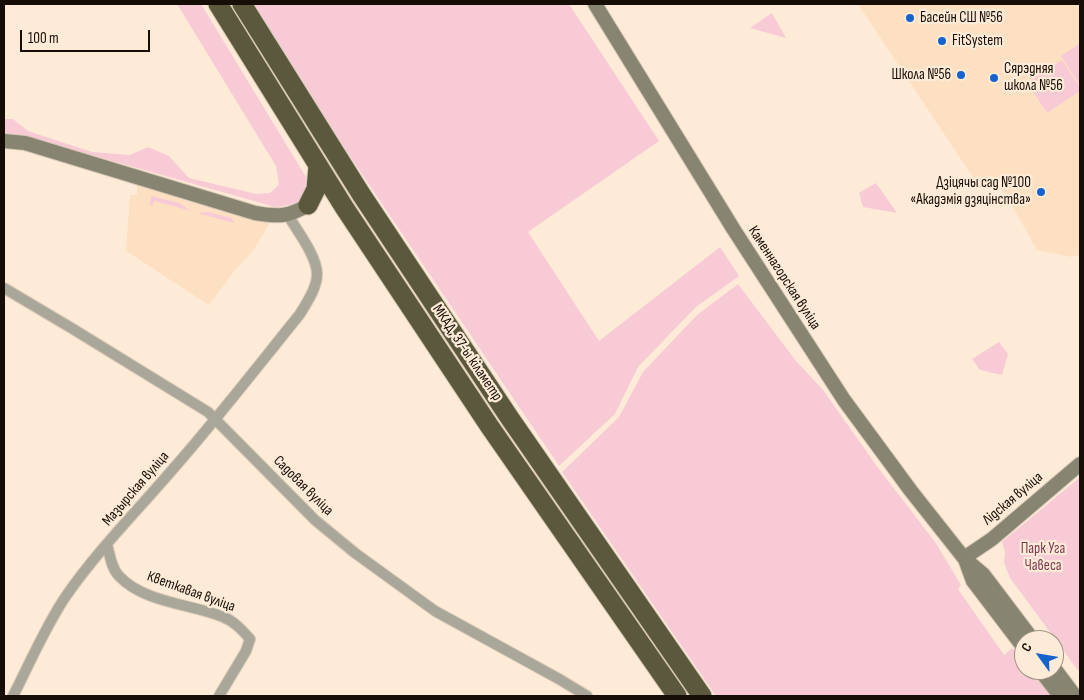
<!DOCTYPE html>
<meta charset="utf-8">
<style>
body{margin:0}
#map{position:relative;width:1084px;height:700px;overflow:hidden;background:#fdebd7;font-family:"Sofia Sans Condensed",sans-serif}
canvas{display:block}
.frame{position:absolute;inset:0;border:5px solid #160e06;pointer-events:none}
.north{position:absolute;left:1014px;top:630px;width:50px;height:50px;box-sizing:border-box;background:#fdebd7;border:1px solid #a19383;border-radius:50%;rotate:302deg;font-size:14px;font-weight:700;line-height:20px;text-align:center;color:#160e06}
.north::after{content:'';display:block;margin:auto;width:18px;height:22px;background:#1563cd;clip-path:polygon(50% 0,100% 100%,50% 72%,0 100%)}
.scale{position:absolute;left:20px;top:30px;width:130px;height:22px;box-sizing:border-box;border:2px solid #160e06;border-top:0;padding-left:6px;font-size:15px;line-height:18px;white-space:nowrap;color:#160e06;-webkit-text-stroke:4px #fdebd7;paint-order:stroke}
</style>
<div id="map">
<canvas width="1084" height="700"></canvas>
<div class="frame"></div>
<div class="north">С</div>
<div class="scale">100 m</div>
</div>
<script>
const g = document.querySelector('canvas').getContext('2d');
g.lineJoin = 'round';
function fill(path, color) { g.fillStyle = color; g.fill(path, 'evenodd'); }
function strokePath(path, color, width, dash) { g.strokeStyle = color; g.lineWidth = width; g.lineCap = dash ? 'butt' : 'round'; g.setLineDash(dash || []); g.stroke(path); }
function label(font, color, halo, rows, align = 'center') {
  g.font = font + ' "Sofia Sans Condensed",sans-serif'; g.lineWidth = 4.5; g.setLineDash([]); g.textBaseline = 'middle'; g.strokeStyle = halo; g.fillStyle = color; for (const [text, x, y, turn = 0] of rows) {
    g.save(); g.translate(x, y); g.rotate((+turn || 0) * Math.PI / 180); g.textAlign = isNaN(turn) ? turn : align; if (halo) g.strokeText(text, 0, 0); g.fillText(text, 0, 0); g.restore();
  }
}
fill(new Path2D(`
 M858,4H1080V255L1072,257L1037,250L1014,209L991,175L978,185Z
 M137,183L164,191L180,199L212,208L229,210L271,221L253,251L235,270L209,305L126,251L130,195H137Z`), '#fde0c1');
fill(new Path2D(`
 M177,4H201L306,177C306,203 299,204 275,207L28,137L4,135V119H13L28,131L92,152L130,155L148,147L169,156L189,178L256,194L270,193L279,184L276,166Z
 M254,4H569L659,141L528,232L599,341L720,247L739,276L696,307L638,367L615,414L559,466L349,155Z
 M772,13L786,38L750,28Z
 M1079,44L1080,47V85L1061,56Z
 M1062,60L1080,87V91L1047,113L1027,83Z
 M876,183L897,213L863,207L859,193Z
 M151,196L179,203L191,211L154,201L152,206L150,205Z
 M208,212L232,218L234,223L197,213Z
 M738,284L796,361L823,390L876,465L935,542L961,585L958,589L1004,655L1012,648L1024,660V670H1034L1053,696H716L562,472L619,417L643,372L697,315Z
 M999,342L1008,354L1002,375L980,370L972,359Z
 M1080,477V673L1010,578L1004,563L1005,552L1002,542Z`), '#f8cad6');
const street = new Path2D(`
 M4,288L73,329L208,412L315,520L355,553L435,611L559,679L587,696
 M107,544C110,555 111,568 119,576C144,603 192,604 223,617C234,621 242,630 250,639L246,651L219,696
 M13,696C30,663 45,627 66,596C98,550 137,511 173,469C217,419 258,366 300,314C307,302 317,288 317,274C317,256 297,231 288,215`);
const secondary = new Path2D(`
 M595,4L734,230L844,400L911,491L964,558L983,574L1033,640
 M4,141L25,143L255,213C278,217 288,217 308,205
 M964,558L992,539L1080,464
 M965,559L973,581L1024,648
 M1054,668L1075,696
 M1040,670L1060,696`);
const highway = new Path2D(`
 M218,4L344,207L490,427L677,696
 M242,4L361,194L509,417L702,696
 M308,205L316,189L318,166`);
strokePath(street, '#d8c8b6', 12);
strokePath(secondary, '#d8c8b6', 16);
strokePath(highway, '#d8c8b6', 21);
strokePath(street, '#a9a79a', 10);
strokePath(secondary, '#878572', 14);
strokePath(highway, '#5b583d', 19);
for (const [x, y, r, color] of [
 [910,18,5,"#1563cd"],
 [942,41,5,"#1563cd"],
 [961,75,5,"#1563cd"],
 [994,78,5,"#1563cd"],
 [1041,192,5,"#1563cd"]
]) { const dot = new Path2D(); dot.arc(x, y, r, 0, 2 * Math.PI); g.fillStyle = color; g.fill(dot); strokePath(dot, '#fdebd7', 2); }
label('15px', '#160e06', '#fdebd7', [
 ["Басейн СШ №56",920,18],
 ["FitSystem",952,41],
 ["Сярэдняя",1004,69],
 ["школа №56",1004,86],
 ["Школа №56",951,75,"right"],
 ["Дзіцячы сад №100",1031,183,"right"],
 ["«Акадэмія дзяцінства»",1031,200,"right"]
], 'left');
label('15px', '#160e06', '#fdebd7', [
 ["Каменнагорская вуліца",784,278,57],
 ["МКАД, 37-ы кіламетр",467,353,56],
 ["Садовая вуліца",303,486,45],
 ["Мазырская вуліца",136,489,-49],
 ["Лідская вуліца",1013,499,-40],
 ["Кветкавая вуліца",191,592,20]
]);
label('15px', '#7e3950', '#fdebd7', [
 ["Парк Уга",1043,549],
 ["Чавеса",1043,566]
]);
</script>
